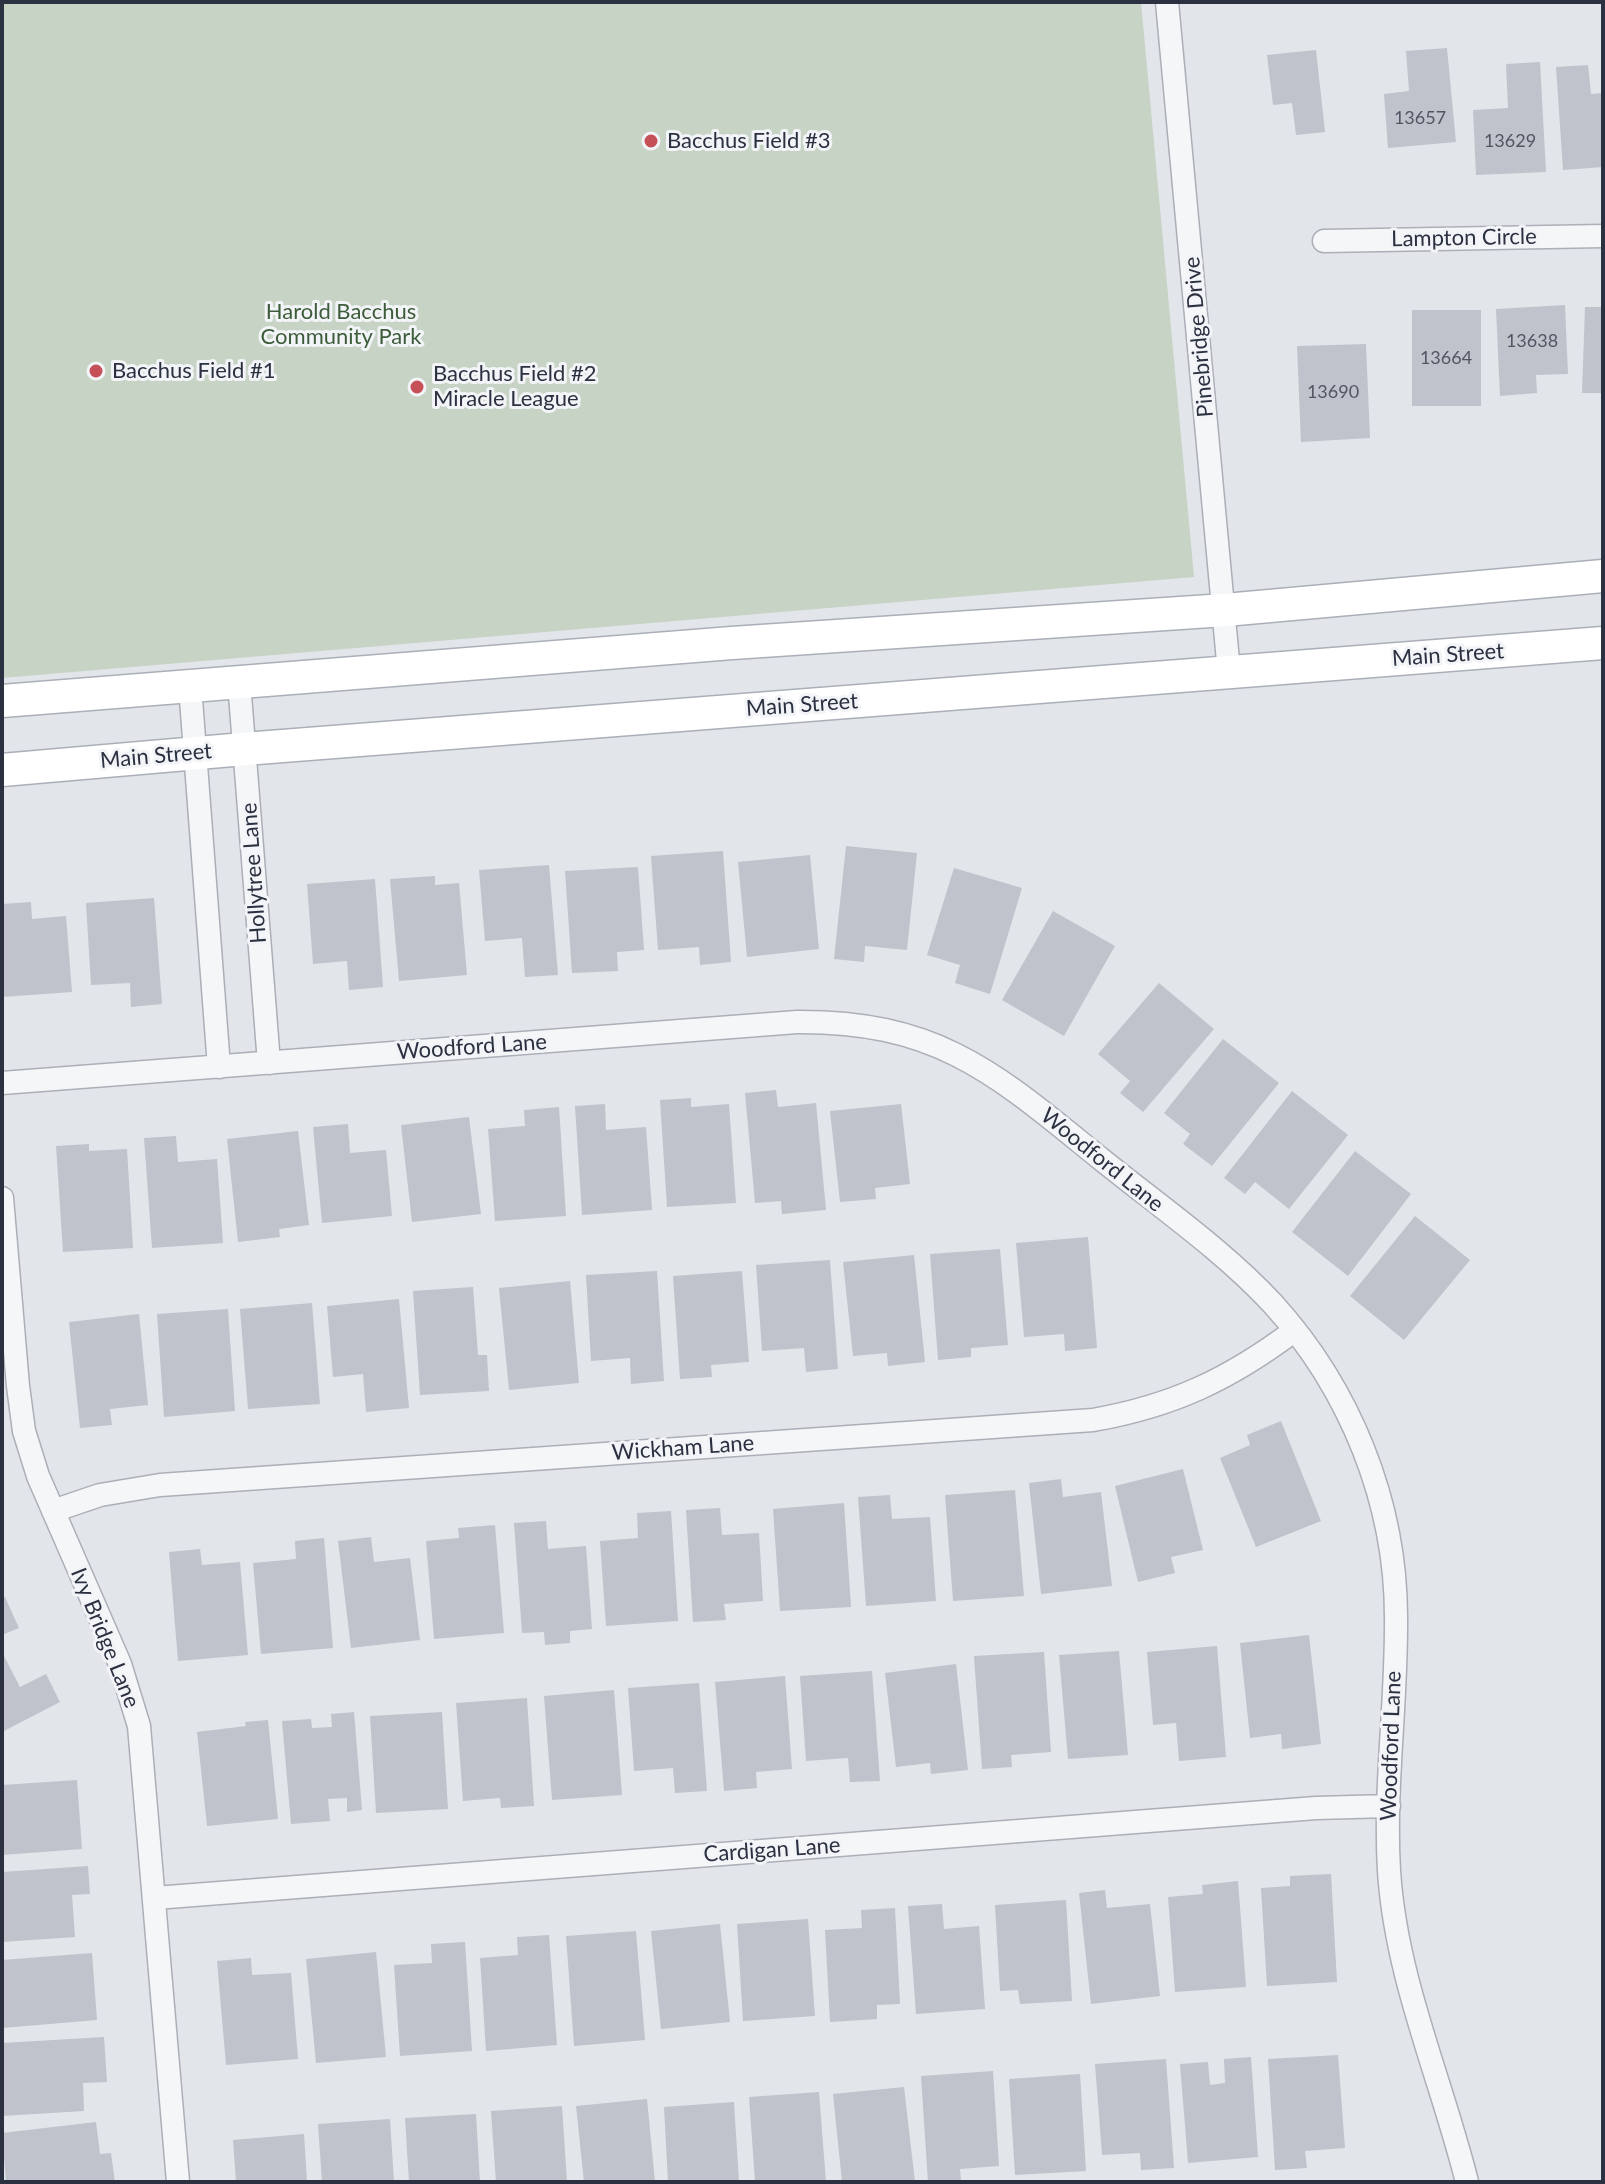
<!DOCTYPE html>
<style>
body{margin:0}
#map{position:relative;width:1605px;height:2184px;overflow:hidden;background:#e2e5ea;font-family:Lato,sans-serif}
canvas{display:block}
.frame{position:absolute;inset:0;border:4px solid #2b3141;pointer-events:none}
</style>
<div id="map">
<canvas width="1605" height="2184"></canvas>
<div class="frame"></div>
</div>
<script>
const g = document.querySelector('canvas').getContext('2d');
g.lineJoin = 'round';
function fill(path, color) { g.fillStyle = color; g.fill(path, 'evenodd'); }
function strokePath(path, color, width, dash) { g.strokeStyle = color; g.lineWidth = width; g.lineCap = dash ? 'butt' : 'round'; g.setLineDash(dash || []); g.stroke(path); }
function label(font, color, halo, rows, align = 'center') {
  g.font = font + ' Lato,sans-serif'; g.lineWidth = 6; g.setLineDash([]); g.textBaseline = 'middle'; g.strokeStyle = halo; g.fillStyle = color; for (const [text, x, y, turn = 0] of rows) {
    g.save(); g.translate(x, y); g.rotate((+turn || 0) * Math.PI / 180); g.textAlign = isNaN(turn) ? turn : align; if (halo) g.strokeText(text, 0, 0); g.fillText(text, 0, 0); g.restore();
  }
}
fill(new Path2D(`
 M2,2H1141L1194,577L2,678Z`), '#c7d3c4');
fill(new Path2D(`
 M1447,48L1456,142L1388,148L1384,94L1409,91L1406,51Z
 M1316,50L1325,132L1296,135L1292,103L1273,105L1267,55Z
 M1540,62L1546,172L1476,175L1473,110L1508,108L1506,64Z
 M1588,65L1591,94L1603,93V167L1563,170L1556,67Z
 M1565,305L1568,374L1536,375L1537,393L1500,396L1496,309Z
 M1585,307H1603V393H1582Z
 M1412,310H1481V406H1412Z
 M1366,344L1370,438L1301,442L1297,346Z
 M846,846L917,853L907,950L865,946L864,962L834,959Z
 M723,851L731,962L700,965L699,947L658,950L651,856Z
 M810,855L819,949L747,957L738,862Z
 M549,865L558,975L525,977L522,938L485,941L479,870Z
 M638,867L644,950L617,952L618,971L572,973L565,871Z
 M954,868L1022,888L990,994L955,983L960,965L927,955Z
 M435,876V885L459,883L467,975L399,981L390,879Z
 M375,879L383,987L349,990L347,961L313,964L307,884Z
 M154,898L162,1004L131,1007L130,983L91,985L86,903Z
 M31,902L32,919L66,916L72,992L2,997V904Z
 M1053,911L1115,946L1064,1036L1002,1000Z
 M1159,983L1214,1029L1143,1112L1120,1093L1130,1081L1098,1054Z
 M1223,1039L1279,1083L1212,1166L1183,1144L1190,1134L1164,1113Z
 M776,1090L778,1107L816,1103L826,1210L782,1214L781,1201L755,1203L745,1093Z
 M1292,1091L1348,1135L1289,1209L1255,1182L1245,1194L1224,1178Z
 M691,1098V1107L729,1104L736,1203L667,1207L660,1100Z
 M605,1104L606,1130L646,1127L652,1210L582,1215L575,1106Z
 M901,1104L910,1184L875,1188L876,1199L840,1202L830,1111Z
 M559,1107L566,1216L495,1221L488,1129L525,1126L524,1110Z
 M469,1117L481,1214L412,1222L401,1125Z
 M348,1124L350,1153L386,1150L392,1216L322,1223L313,1127Z
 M298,1131L309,1225L279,1229L280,1237L238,1242L227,1139Z
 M176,1136L178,1162L217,1159L223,1243L152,1248L144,1138Z
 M89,1144V1151L127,1149L133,1248L63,1252L56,1146Z
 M1355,1151L1411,1194L1348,1276L1292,1232Z
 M1415,1216L1470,1260L1404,1340L1350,1296Z
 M1088,1237L1097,1348L1065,1351L1064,1334L1024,1337L1016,1243Z
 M1000,1249L1008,1345L971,1348V1357L938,1360L930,1254Z
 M914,1255L925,1362L888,1366L887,1353L853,1356L843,1262Z
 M830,1260L838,1369L806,1372L804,1348L762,1351L756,1265Z
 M657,1271L664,1381L631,1384L630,1358L591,1361L586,1275Z
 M742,1271L749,1362L711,1365L712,1377L680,1379L673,1276Z
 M570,1281L579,1383L509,1390L499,1288Z
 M473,1287L478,1355H487L489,1391L420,1395L413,1291Z
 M399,1299L409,1408L366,1412L363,1374L333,1377L327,1306Z
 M312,1303L320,1404L248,1409L240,1309Z
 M228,1309L235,1411L164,1417L157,1314Z
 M139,1314L148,1405L110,1409L112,1425L80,1428L69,1322Z
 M1281,1421L1321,1521L1256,1547L1220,1458L1250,1445L1247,1435Z
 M1183,1469L1203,1550L1171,1557L1175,1573L1138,1582L1115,1486Z
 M1061,1479L1063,1497L1101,1492L1112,1586L1041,1594L1029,1483Z
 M1015,1490L1024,1596L953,1601L945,1495Z
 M890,1495L892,1519L930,1517L936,1601L866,1606L858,1497Z
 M844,1503L851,1607L780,1611L773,1509Z
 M720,1508L722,1535L759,1533L763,1601L724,1604L726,1620L693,1622L686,1510Z
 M671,1511L678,1621L606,1626L600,1541L638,1538L637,1513Z
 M546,1521L548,1549L586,1546L592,1629L570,1631V1643L545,1645L544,1632L522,1633L514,1523Z
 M495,1525L504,1633L434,1639L426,1541L459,1538L458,1528Z
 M371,1537L374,1562L410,1558L420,1640L351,1648L338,1541Z
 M324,1538L333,1648L261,1654L253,1563L296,1559L295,1541Z
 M200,1549L202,1565L240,1562L248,1655L178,1661L169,1552Z
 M5,1597L19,1628L2,1635V1598Z
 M1309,1635L1321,1744L1282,1749L1281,1734L1250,1738L1240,1643Z
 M1217,1646L1226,1757L1179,1761L1176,1723L1153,1725L1147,1652Z
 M1119,1651L1128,1755L1068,1759L1059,1655Z
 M2,1652L20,1687L46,1674L60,1702L2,1732Z
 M1044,1652L1051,1752L1011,1755L1012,1767L982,1769L974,1656Z
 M956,1664L968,1770L931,1774L930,1763L896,1767L885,1673Z
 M872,1671L880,1781L850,1782L848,1758L806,1761L800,1676Z
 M785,1676L792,1769L756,1772L757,1788L724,1791L715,1682Z
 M699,1683L707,1791L675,1793L673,1768L634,1771L628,1688Z
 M614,1690L622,1795L552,1800L544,1696Z
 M527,1698L534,1806L501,1808L500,1798L463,1801L456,1703Z
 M354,1712L362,1810L347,1812V1798L328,1799L330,1821L291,1824L282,1721L311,1719L312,1728L332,1727L331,1714Z
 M442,1712L448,1809L376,1813L370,1716Z
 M268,1720L278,1819L207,1826L197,1732L246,1726L245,1722Z
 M77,1780L82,1849L2,1855V1785Z
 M88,1866L90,1894L72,1895L75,1937L2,1942V1872Z
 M1331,1874L1337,1982L1267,1986L1261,1888L1290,1886V1876Z
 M1238,1881L1246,1987L1175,1992L1168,1897L1203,1894L1202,1885Z
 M1105,1890L1107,1908L1150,1904L1160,1996L1091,2004L1079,1893Z
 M1066,1900L1072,2001L1020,2004L1018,1990L1000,1991L995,1905Z
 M942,1904L944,1929L979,1926L985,2009L916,2014L908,1906Z
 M895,1908L900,2004L877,2005V2019L830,2022L825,1930L862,1928L861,1910Z
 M808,1919L815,2016L743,2021L737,1924Z
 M720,1924L730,2022L661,2029L651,1931Z
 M636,1931L645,2040L574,2046L566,1936Z
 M549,1935L557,2045L486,2051L480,1958L518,1955L517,1937Z
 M465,1942L472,2051L400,2056L394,1965L432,1963L431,1944Z
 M376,1952L386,2057L316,2063L306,1959Z
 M92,1953L97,2020L2,2028V1960Z
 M251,1958L252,1975L291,1973L298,2059L226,2065L217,1961Z
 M104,2037L107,2082L83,2083L84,2111L2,2116V2043Z
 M1338,2055L1345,2148L1305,2151L1307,2168L1275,2170L1268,2059Z
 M1251,2057L1258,2157L1188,2163L1180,2064L1208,2062L1210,2085L1225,2083L1224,2059Z
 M1166,2059L1174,2168L1141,2170L1140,2153L1102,2155L1095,2064Z
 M993,2071L999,2166L960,2169L961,2182H928L921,2076Z
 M1080,2074L1086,2171L1015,2175L1009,2079Z
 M904,2087L915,2182H842L833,2094Z
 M819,2092L826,2182H755L749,2097Z
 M647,2099L655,2182H584L576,2106Z
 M734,2102L739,2182H668L664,2107Z
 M562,2106L567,2182H496L491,2111Z
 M476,2114L480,2182H409L405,2118Z
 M390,2119L394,2182H322L318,2124Z
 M96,2122L100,2154L111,2153L115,2182H6L2,2133Z
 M304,2134L307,2182H236L233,2140Z`), '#c0c3cc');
const street = new Path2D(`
 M1167,2L1229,672
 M1324,241L1603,236
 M239,682L269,1063
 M190,686L219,1067
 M2,1083L797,1022C940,1021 997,1075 1101,1159C1159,1206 1223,1250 1273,1304C1350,1389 1396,1502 1396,1617C1397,1701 1384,1787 1389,1871C1396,1979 1441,2078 1467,2182
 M2,1198L18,1386L24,1431L38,1476L120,1664L139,1726L178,2182
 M53,1511L100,1495L160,1485L1093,1420C1173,1406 1230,1379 1295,1330
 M155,1898L1316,1808L1389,1806`);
const secondary = new Path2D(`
 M2,701L732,643L1225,610L1603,576
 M2,770L244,749L1603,643`);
strokePath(street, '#abafb7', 25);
strokePath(secondary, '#abafb7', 35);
strokePath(street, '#f5f6f8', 22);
strokePath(secondary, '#fff', 32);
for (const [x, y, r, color] of [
 [651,141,8,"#c65058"],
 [96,371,8,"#c65058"],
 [417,387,8,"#c65058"]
]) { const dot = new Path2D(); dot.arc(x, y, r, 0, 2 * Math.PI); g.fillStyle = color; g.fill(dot); strokePath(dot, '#f2f4f7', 3); }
label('18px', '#505664', null, [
 ["13657",1420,118],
 ["13629",1510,141],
 ["13638",1532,341],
 ["13664",1446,358],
 ["13690",1333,392]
]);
label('22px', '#2b3141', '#f2f4f7', [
 ["Bacchus Field #3",667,141],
 ["Bacchus Field #1",112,371],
 ["Bacchus Field #2",433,374],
 ["Miracle League",433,399]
], 'left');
label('22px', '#2b3141', '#f2f4f7', [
 ["Lampton Circle",1464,238,-1],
 ["Pinebridge Drive",1199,337,-95],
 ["Main Street",1448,655,-4],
 ["Main Street",802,705,-4],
 ["Main Street",156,756,-5],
 ["Hollytree Lane",254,873,-94],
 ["Woodford Lane",472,1047,-4],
 ["Woodford Lane",1102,1160,39],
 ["Wickham Lane",683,1448,-4],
 ["Ivy Bridge Lane",105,1638,68],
 ["Woodford Lane",1391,1746,-88],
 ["Cardigan Lane",772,1850,-4]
]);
label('22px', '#3d5c39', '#f2f4f7', [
 ["Harold Bacchus",341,312],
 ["Community Park",341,337]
]);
</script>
